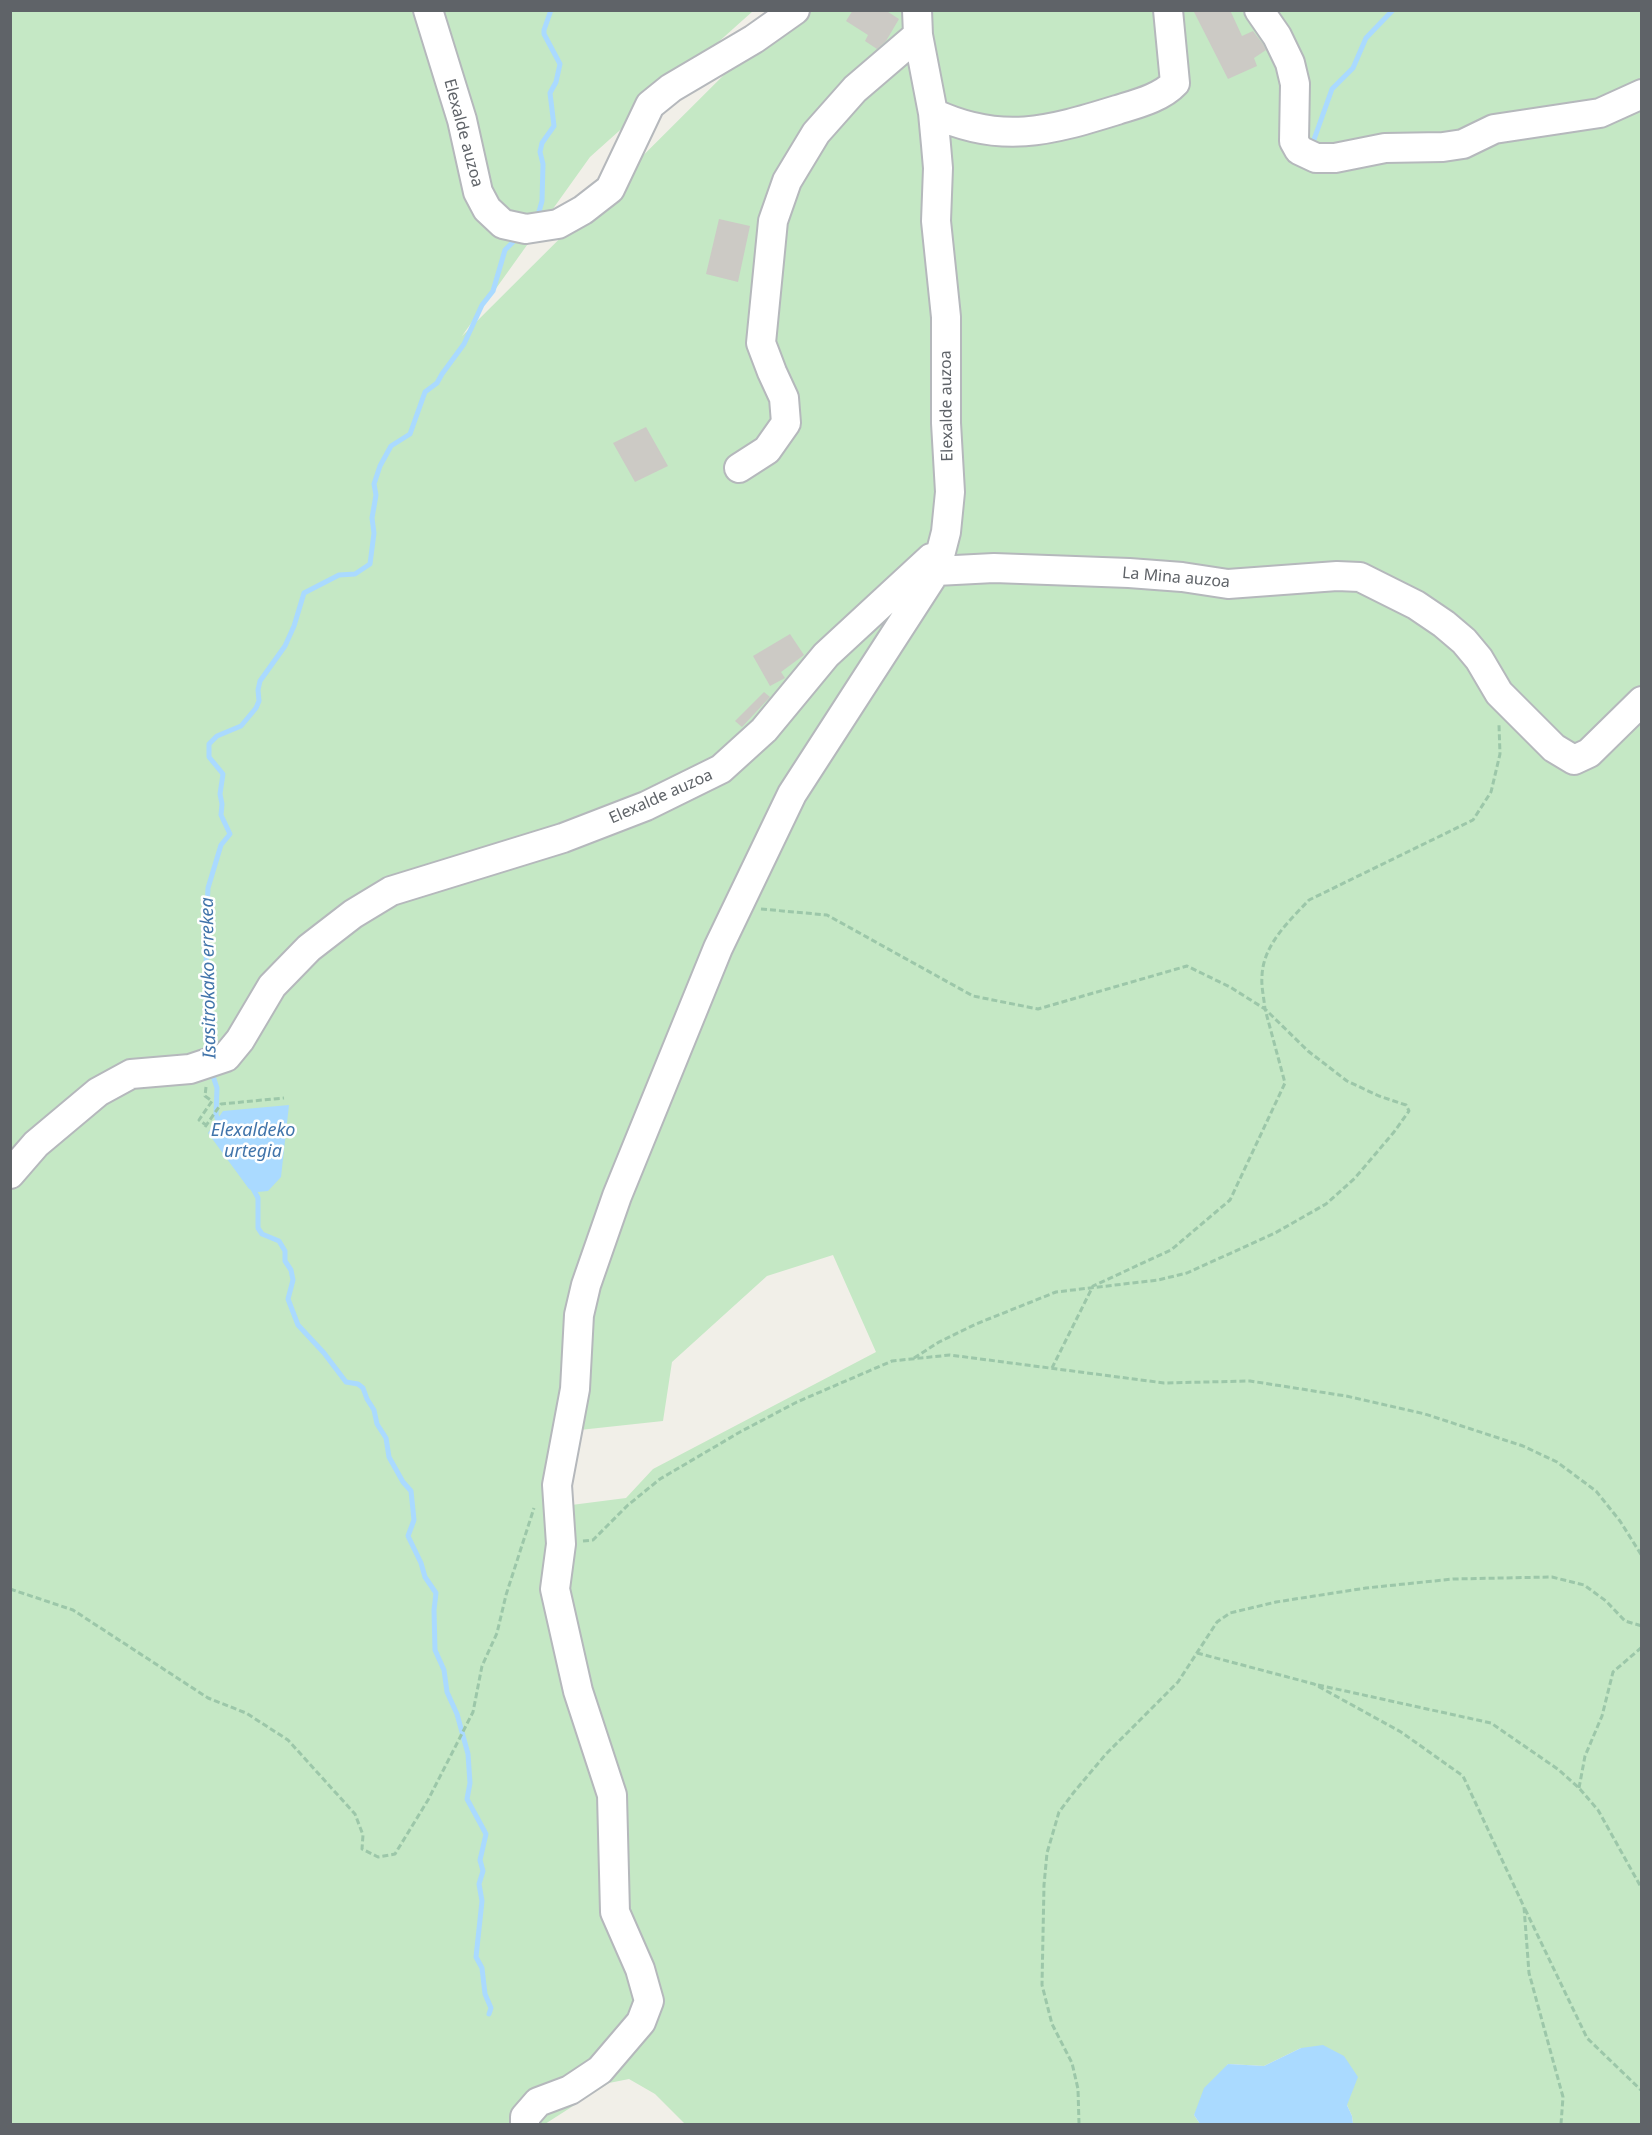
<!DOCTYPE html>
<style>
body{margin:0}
#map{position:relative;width:1652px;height:2135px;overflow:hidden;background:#f1efe8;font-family:"Noto Sans",sans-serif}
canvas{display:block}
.frame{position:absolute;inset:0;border:12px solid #5f6368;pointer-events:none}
</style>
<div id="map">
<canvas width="1652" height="2135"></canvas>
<div class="frame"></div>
</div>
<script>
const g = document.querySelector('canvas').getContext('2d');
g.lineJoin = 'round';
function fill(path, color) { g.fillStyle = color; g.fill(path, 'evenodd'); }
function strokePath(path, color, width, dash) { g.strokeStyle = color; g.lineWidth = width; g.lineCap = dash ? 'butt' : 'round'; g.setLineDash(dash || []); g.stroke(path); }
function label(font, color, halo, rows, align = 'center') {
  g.font = font + ' "Noto Sans",sans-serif'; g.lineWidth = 5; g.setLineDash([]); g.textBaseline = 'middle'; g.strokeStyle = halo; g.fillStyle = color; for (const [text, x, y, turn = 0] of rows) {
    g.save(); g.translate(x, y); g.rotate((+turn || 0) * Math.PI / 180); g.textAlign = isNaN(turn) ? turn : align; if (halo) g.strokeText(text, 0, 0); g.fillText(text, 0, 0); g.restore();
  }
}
fill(new Path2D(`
 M11,11H753L590,157L462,336L788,11H1641V2124H1353L1352,2116L1347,2105L1301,2048L1264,2066L1228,2064L1194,2115L1200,2124H685L655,2094L629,2079L609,2083L545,2124H11ZM833,1255L876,1352L653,1469L626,1498L548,1508L561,1432L663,1421L672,1362L767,1276Z`), '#c5e8c5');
fill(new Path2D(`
 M289,1105L281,1177L268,1191L258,1192L249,1189L208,1133L223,1111Z
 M1323,2045L1344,2056L1358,2077L1347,2105L1352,2116L1353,2124H1200L1194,2115L1204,2088L1228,2064L1264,2066L1301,2048Z`), '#aadaff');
strokePath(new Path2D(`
 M1312,145L1332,89L1353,68L1366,38L1393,10
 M537,219L542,201L543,164L540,152L542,143L554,126L550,93L556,82L560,64L544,34V30L551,10
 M207,1055L206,928L208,888L221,845L230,834L221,815L222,804L220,794L223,774L209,757V744L217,736L241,726L256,708L259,701L258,690L260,681L285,646L294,626L304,593L339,575L355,574L370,564L374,533L372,518L376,495L374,484L380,466L391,446L410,434L425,392L437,383L442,374L464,344L482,305L493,291L505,250L515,240
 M211,1070L217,1088L216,1115L220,1125
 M251,1185L258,1198V1228L262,1234L279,1241L285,1251V1261L291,1270L293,1280L288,1299L298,1325L324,1353L346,1382L358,1384L363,1388L367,1399L374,1410L377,1424L386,1438L389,1457L403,1482L411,1491L414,1520L408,1536L421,1563L425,1577L436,1593L434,1610L435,1650L444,1670L447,1692L457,1714L468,1754L470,1783L467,1799L486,1834L480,1860L483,1871L479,1884L482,1901L476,1957L482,1968L485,1994L491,2008L489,2014`), '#aadaff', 5);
fill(new Path2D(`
 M853,10H885L899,19L886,41L877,49L865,41L868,35L846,21Z
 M1193,10H1230L1242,36L1253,31L1263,44L1266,50L1254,58L1257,66L1228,79Z
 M719,219L750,226L738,282L706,274Z
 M646,427L668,466L635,482L613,443Z
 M790,634L804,655L781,672L785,678L770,686L753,656Z
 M764,692L770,697L742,727L735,721Z`), '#cccac5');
const minor = new Path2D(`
 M428,10L462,120L478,192L487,209L503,224L526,229L558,224L583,210L610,189L650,105L671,88L754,39L795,10
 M917,10L918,35L933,113L936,145L938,168L936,221L946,317V423L950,492L946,532L936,571L994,568L1129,573L1182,577L1228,584L1337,576L1360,577L1416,605L1444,624L1464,641L1479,659L1499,693L1554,748L1574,760L1589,753L1642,701
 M1259,10L1277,36L1290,63L1295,84L1294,141L1299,150L1316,158H1335L1385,148L1443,147L1463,144L1494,129L1600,113L1642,94
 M933,113C1001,145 1049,131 1117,110C1136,104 1161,98 1175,83L1168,10
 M739,468L767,450L786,423L784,398L772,372L761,343L773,221L787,181L816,133L855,89L918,35
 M10,1174L36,1144L98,1092L131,1074L190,1069L226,1057L240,1040L272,986L309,948L353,914L391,891L563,838L646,806L721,769L764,730L826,655L931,558
 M525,2124V2117L538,2102L570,2090L600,2070L641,2022L649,2001L640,1969L615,1912L612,1795L578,1691L555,1589L561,1544L557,1485L575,1389L579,1315L586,1285L617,1196L718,948L792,794L936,571`);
strokePath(minor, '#b5b8bc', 32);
strokePath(new Path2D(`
 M761,909L827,915L973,996L1038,1009L1187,966L1230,987L1265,1009L1285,1083L1230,1200L1171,1250L1093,1286L1052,1368
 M206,1087L205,1096L212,1101L199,1120L206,1125
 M205,1127L221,1104L284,1098
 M914,1358L939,1342L976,1324L1056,1292L1158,1280L1187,1273L1275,1233L1326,1204L1355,1178L1394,1132L1409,1111L1406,1105L1379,1096L1347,1081L1308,1051L1265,1009C1264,998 1261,986 1262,976C1263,945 1289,921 1309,900L1473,820L1491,792L1500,754L1499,725
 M583,1541L593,1540L628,1505L660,1479L740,1432L797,1402L892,1361L950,1355L1164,1383L1250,1381L1346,1396L1425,1414L1523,1446L1557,1462L1596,1491L1620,1521L1642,1556
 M10,1589L73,1610L208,1698L246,1713L288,1740L355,1814L363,1835L362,1849L378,1857L395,1854L428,1800L473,1712L482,1666L497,1633L506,1595L534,1508
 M1197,1653L1314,1684L1401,1732L1463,1776L1524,1907L1529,1973L1563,2097L1561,2124
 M1318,1685L1491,1723L1559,1770L1579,1788L1598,1810L1642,1889
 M1579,1788L1585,1756L1602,1716L1613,1672L1642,1647
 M1525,1909L1587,2038L1642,2091
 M1079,2124L1078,2089L1072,2063L1052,2024L1042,1985L1044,1885L1047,1853L1059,1812L1074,1792L1106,1754L1178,1682L1217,1622L1230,1613L1276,1602L1366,1588L1453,1579L1552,1577L1584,1585L1606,1601L1625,1621L1642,1626`), '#9cc7a9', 3, [6, 3]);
strokePath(minor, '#fff', 28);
label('16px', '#5f6368', '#fff', [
 ["Elexalde auzoa",463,133,75],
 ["Elexalde auzoa",947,406,-91],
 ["La Mina auzoa",1176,578,5],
 ["Elexalde auzoa",661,797,-24]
]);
label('italic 18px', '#4174aa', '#fff', [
 ["Isasitrokako errekea",209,978,-91],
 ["Elexaldeko",253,1131],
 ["urtegia",253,1152]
]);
</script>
